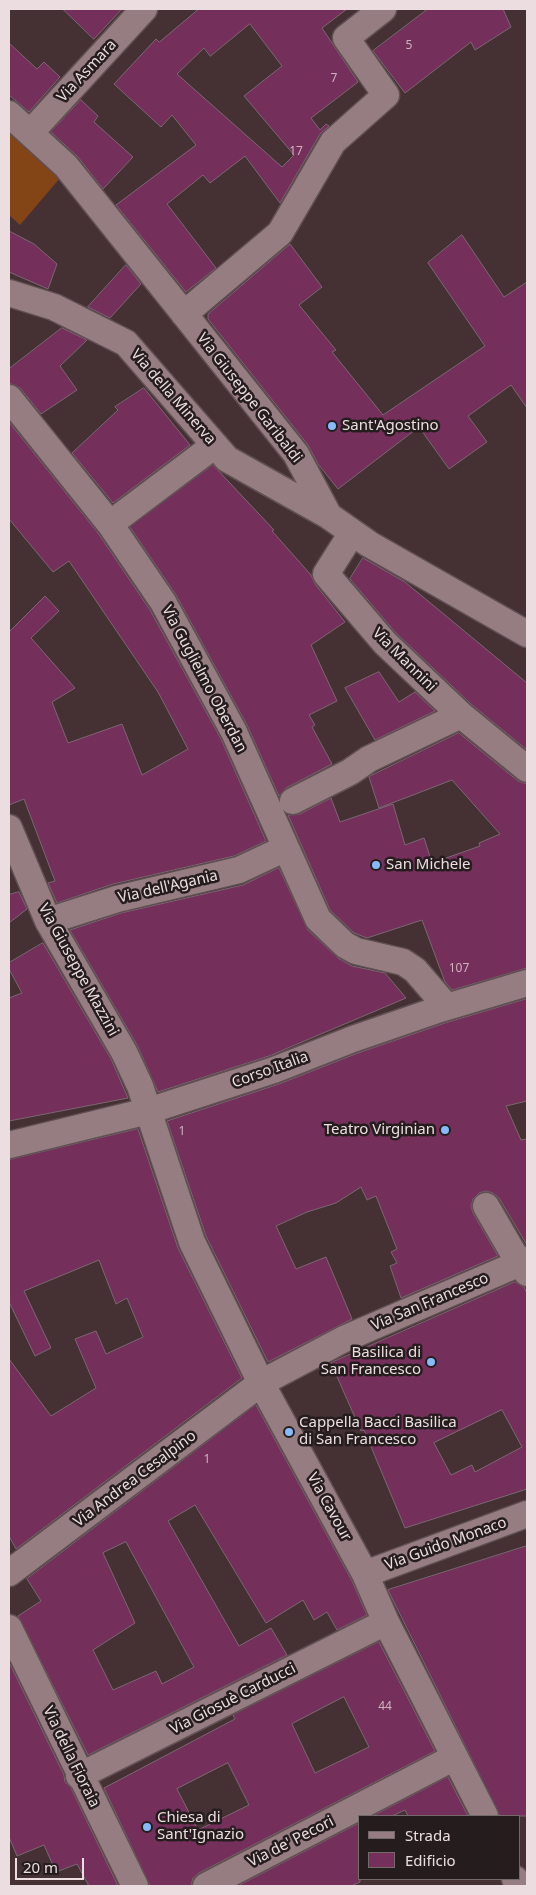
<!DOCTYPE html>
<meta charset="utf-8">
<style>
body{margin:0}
#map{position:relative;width:536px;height:1895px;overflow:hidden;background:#453134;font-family:"Noto Sans",sans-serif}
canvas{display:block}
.frame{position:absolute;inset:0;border:10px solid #ecdee0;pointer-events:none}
.legend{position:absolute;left:358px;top:1815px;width:162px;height:65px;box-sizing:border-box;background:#251c1d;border:1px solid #756a6b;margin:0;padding:6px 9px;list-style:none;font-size:15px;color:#ecdee0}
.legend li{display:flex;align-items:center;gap:10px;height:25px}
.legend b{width:25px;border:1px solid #756a6b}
.scale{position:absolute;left:15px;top:1858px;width:69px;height:22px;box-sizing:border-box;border:2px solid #ecdee0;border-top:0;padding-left:6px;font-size:15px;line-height:18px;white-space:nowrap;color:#ecdee0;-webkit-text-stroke:4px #251c1d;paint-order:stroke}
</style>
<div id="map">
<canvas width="536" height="1895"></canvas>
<div class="frame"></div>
<ul class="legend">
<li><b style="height:6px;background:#967d81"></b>Strada</li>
<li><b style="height:14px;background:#74305a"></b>Edificio</li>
</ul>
<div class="scale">20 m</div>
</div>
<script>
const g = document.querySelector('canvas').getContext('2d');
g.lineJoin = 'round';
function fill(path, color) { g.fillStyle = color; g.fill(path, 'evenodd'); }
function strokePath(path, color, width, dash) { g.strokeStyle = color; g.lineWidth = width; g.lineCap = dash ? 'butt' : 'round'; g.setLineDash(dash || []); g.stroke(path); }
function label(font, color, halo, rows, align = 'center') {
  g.font = font + ' "Noto Sans",sans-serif'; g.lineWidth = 5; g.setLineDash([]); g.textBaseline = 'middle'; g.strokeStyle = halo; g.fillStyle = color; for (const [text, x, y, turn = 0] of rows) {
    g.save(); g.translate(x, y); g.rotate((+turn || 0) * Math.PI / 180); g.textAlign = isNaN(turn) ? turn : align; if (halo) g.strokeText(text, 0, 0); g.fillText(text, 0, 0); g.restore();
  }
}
fill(new Path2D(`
 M9,133L60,178L20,225L9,215Z`), '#834416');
const building = new Path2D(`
 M63,9H122L94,39Z
 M199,9H347L322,28L358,82L311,118L320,130L326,124L329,126L320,134L280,203L245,156L210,183L203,175L167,204L216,268L186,292L116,205L196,145L172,115L161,127L114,84L156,39L159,42ZM250,24L282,66L244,96L294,155L282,167L177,74L204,48L210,56Z
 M428,9H503L511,27L475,50L471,42L405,93L373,51Z
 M9,43L37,69L44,62L60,77L29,112L9,95Z
 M81,100L98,116L94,122L133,157L103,189L78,157L51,132Z
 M9,231L34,244L57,264L48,289L9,272Z
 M462,235L504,297L527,282V408L511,385L468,416L487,442L449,469L419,427L338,489L318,464L308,445L208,319V314L290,244L322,287L299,305L336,350L332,352L383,415L485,346L428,263Z
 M126,265L141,284L110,318L88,307Z
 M62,328L87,340L60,366L77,390L41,414L20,388L9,383V369Z
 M144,388L190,445L113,503L72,453L118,410L115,407Z
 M9,422L98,533L150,610L221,739L266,841L234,856L113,884L57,903L48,883L55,881L24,799L9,805V632L45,596L59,611L31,638L75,688L52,702L68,743L122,724L142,775L188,749L158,692L69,561L53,572L9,519Z
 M213,465L274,530L272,531L311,575L315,584L345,622L311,645L337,701L309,715L315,725L312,727L332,764L286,788L279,796L247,725L176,595L130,527Z
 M363,558L405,582L527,683V750L471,704L396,633L350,579Z
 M379,672L399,702L415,692L435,711L375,740L345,688Z
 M459,733L518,781L527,784V968L452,990L445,982L422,920L367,938L354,933L330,910L288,815L300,814L331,798L340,822L393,804L405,845L424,838L432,863L480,846L479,843L500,834L452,780L379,808L369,777Z
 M279,868L308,930L338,958L352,966L385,973L406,998L269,1056L158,1092L137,1045L70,930L121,913L243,885Z
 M19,892L27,909L9,923V895Z
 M43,943L111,1059L128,1098L9,1121V998L22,993L9,969V963Z
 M527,999V1101L506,1106L521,1140L527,1139V1245L499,1198L493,1193L486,1191L479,1193L473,1199L471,1206L473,1213L498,1256L401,1298L390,1266L397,1263L391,1252L397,1249L376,1196L367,1200L361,1187L336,1203L307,1212L276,1226L296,1269L326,1257L352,1319L268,1362L206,1236L167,1121L279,1084L358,1053L445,1023Z
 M138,1129L178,1248L242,1378L16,1549L9,1536V1359L51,1416L96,1388L75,1339L96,1331L106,1354L143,1337L127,1298L116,1304L99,1260L24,1291L51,1348L35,1356L9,1302V1160Z
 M515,1282L524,1287L527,1293V1489L405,1528L364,1430L361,1431L331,1363ZM502,1410L522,1447L475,1472L472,1465L451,1475L434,1443Z
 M256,1405L352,1581L367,1615L337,1630L327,1612L314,1620L303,1600L266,1623L195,1505L168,1521L239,1646L271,1628L287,1655L88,1755L18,1616L41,1601L27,1579ZM126,1542L194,1667L162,1684L156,1671L113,1690L93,1650L135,1623L103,1553Z
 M527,1546V1816H500L388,1590Z
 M379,1642L435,1751L199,1873L193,1878L191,1886H150L104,1788L235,1719L233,1715ZM344,1697L369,1747L315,1773L292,1724ZM228,1763L249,1805L198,1830L177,1789Z
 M9,1662L64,1775L65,1782L71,1788L118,1886H89L77,1864L56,1872L44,1845L17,1856L9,1837Z
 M448,1777L468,1816H408L405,1810L392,1816H373Z
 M360,1823V1882L351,1886H238Z`);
fill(building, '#74305a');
strokePath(building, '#7b6772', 1);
const street = new Path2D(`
 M9,114L66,166L296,454L329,516L369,544L527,634
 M30,133L144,9
 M9,293L54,307L126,343L227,459L329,516
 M184,314L280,233L333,142L386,95L346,38L383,9
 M9,398L110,524L163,602L234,732L318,919L345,945L356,951L403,962L415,970L447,1007
 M110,524L215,445
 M352,533L326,574L385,643L461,715L527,769
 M293,801L350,772L369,759L461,715
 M9,828L48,921L124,1052L140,1086L192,1242L261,1383L365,1574L386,1622L485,1816
 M48,921L117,899L239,870L286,848
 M9,1145L148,1111L274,1070L353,1039L440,1009L527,983
 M486,1206L519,1263L527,1273
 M9,1573L261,1383L344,1339L527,1260
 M365,1574L527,1514
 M9,1628L135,1886
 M79,1776L386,1622
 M515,1879L519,1886
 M206,1886L455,1757`);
strokePath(street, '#615053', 29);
strokePath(street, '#967d81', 26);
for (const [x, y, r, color] of [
 [332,426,5,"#86bbfb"],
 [376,865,5,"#86bbfb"],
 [445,1130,5,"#86bbfb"],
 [431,1362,5,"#86bbfb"],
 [289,1432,5,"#86bbfb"],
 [147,1827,5,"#86bbfb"]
]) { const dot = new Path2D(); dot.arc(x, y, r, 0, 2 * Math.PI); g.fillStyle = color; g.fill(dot); strokePath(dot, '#251c1d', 2); }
label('12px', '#ceb2be', null, [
 ["5",409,46],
 ["7",334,79],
 ["17",296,152],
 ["107",459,969],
 ["1",182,1132],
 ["1",207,1460],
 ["44",385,1707]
]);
label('15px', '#ecdee0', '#251c1d', [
 ["Via Asmara",87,71,-47],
 ["Via della Minerva",173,397,49],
 ["Via Giuseppe Garibaldi",249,398,52],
 ["Via Mannini",404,660,45],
 ["Via Guglielmo Oberdan",204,679,62],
 ["Via dell'Agania",168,887,-13],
 ["Via Giuseppe Mazzini",78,970,61],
 ["Corso Italia",270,1070,-20],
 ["Via San Francesco",430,1302,-23],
 ["Via Andrea Cesalpino",135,1479,-37],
 ["Via Cavour",329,1507,61],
 ["Via Guido Monaco",446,1544,-20],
 ["Via Giosuè Carducci",233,1699,-27],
 ["Via della Fioraia",71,1757,64],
 ["Via de' Pecori",291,1842,-27]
]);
label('15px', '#ecdee0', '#251c1d', [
 ["Sant'Agostino",342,426],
 ["San Michele",386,865],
 ["Teatro Virginian",435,1130,"right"],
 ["Basilica di",421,1353,"right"],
 ["San Francesco",421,1370,"right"],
 ["Cappella Bacci Basilica",299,1423],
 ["di San Francesco",299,1440],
 ["Chiesa di",157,1818],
 ["Sant'Ignazio",157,1835]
], 'left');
</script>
